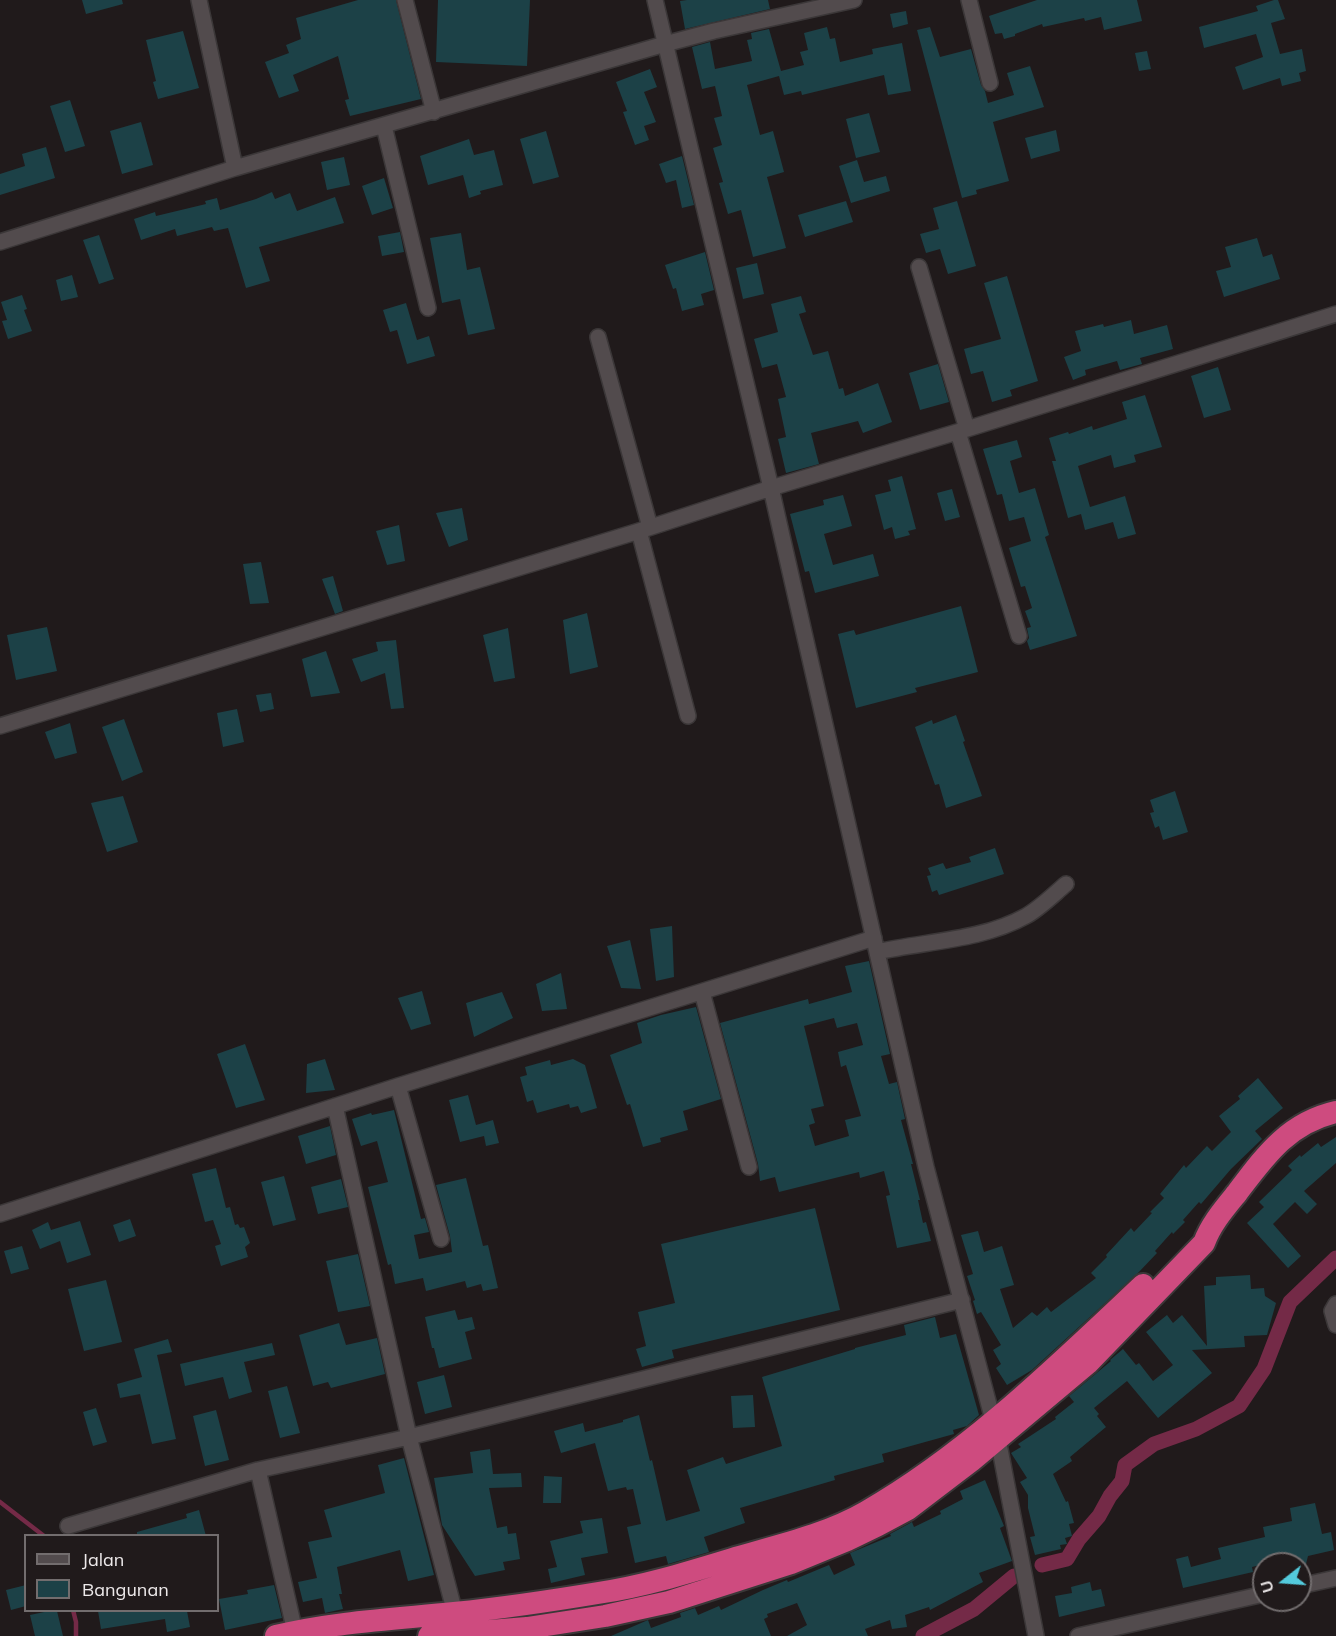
<!DOCTYPE html>
<style>
body{margin:0}
#map{position:relative;width:1336px;height:1636px;overflow:hidden;background:#201a1b;font-family:Mulish,sans-serif}
canvas{display:block}
.legend{position:absolute;left:24px;top:1534px;width:195px;height:78px;box-sizing:border-box;background:#201a1b;border:2px solid #726d6e;margin:0;padding:8px 10px;list-style:none;font-size:18px;color:#ede9ea}
.legend li{display:flex;align-items:center;gap:12px;height:30px}
.legend b{width:30px;border:2px solid #726d6e}
.north{position:absolute;left:1252px;top:1552px;width:60px;height:60px;box-sizing:border-box;background:#201a1b;border:2px solid #726d6e;border-radius:50%;rotate:253deg;font-size:16px;font-weight:700;line-height:24px;text-align:center;color:#ede9ea}
.north::after{content:'';display:block;margin:auto;width:21px;height:27px;background:#53cadc;clip-path:polygon(50% 0,100% 100%,50% 72%,0 100%)}
</style>
<div id="map">
<canvas width="1336" height="1636"></canvas>
<ul class="legend">
<li><b style="height:8px;background:#524b4d"></b>Jalan</li>
<li><b style="height:16px;background:#1c4147"></b>Bangunan</li>
</ul>
<div class="north">U</div>
</div>
<script>
const g = document.querySelector('canvas').getContext('2d');
g.lineJoin = 'round';
function strokePath(path, color, width, dash) { g.strokeStyle = color; g.lineWidth = width; g.lineCap = dash ? 'butt' : 'round'; g.setLineDash(dash || []); g.stroke(path); }
function fill(path, color) { g.fillStyle = color; g.fill(path, 'evenodd'); }
strokePath(new Path2D(`
 M0,1502L44,1536
 M73,1610L76,1622V1636`), '#742a47', 4.5);
strokePath(new Path2D(`
 M1042,1565L1067,1559L1079,1539L1099,1516L1110,1496L1122,1481L1125,1465L1154,1444L1196,1429L1239,1406L1264,1369L1290,1302L1336,1258
 M923,1636L974,1609L1014,1576`), '#742a47', 15);
fill(new Path2D(`
 M82,0H122L123,4L86,14Z
 M358,0H396L421,99L350,116L345,100L349,99L338,56L293,75L299,91L279,98L265,62L289,53L286,45L301,39L296,18Z
 M438,0H530L527,66L436,62Z
 M687,0H768L770,9L685,29L680,1Z
 M1037,0H1137L1142,21L1104,30L1101,17L1085,21L1084,18L1043,27L1042,24L1015,34V36L1004,39L1002,33L995,34L989,16Z
 M1274,0H1278L1285,19L1271,23L1280,54L1302,49L1306,71L1299,73L1301,81L1282,86L1280,78L1243,90L1235,67L1263,57L1256,34L1204,48L1199,27L1258,11L1256,6Z
 M906,11L908,24L893,28L890,14Z
 M827,27L830,39L835,38L840,62L873,54L872,49L902,43L911,91L888,95L884,75L802,95L801,91L784,95L779,76L747,85L760,135L773,131L784,172L767,177L786,248L753,257L741,210L728,214L719,183L723,182L713,148L722,145L714,118L722,116L715,86L702,89L692,47L710,42L715,69L752,61L747,40L752,39L751,33L769,29L781,71L804,65L800,52L808,50L804,33Z
 M930,27L940,57L971,49L981,85L985,91L988,103L1014,95L1007,73L1030,66L1044,107L993,122L1009,181L976,190L977,194L962,198L917,30Z
 M183,31L199,88L158,99L153,82L156,81L146,40Z
 M1147,51L1151,69L1139,71L1135,53Z
 M650,69L657,87L644,92L656,122L644,126L649,140L635,145L623,112L627,111L616,82Z
 M70,100L85,146L65,152L50,106Z
 M869,113L880,152L856,158L846,119Z
 M141,122L153,165L122,174L110,131Z
 M1056,130L1060,151L1031,159L1025,138Z
 M546,131L559,177L533,184L520,139Z
 M469,139L474,155L494,150L503,185L480,191L481,194L469,198L463,175L428,185L420,156Z
 M46,147L55,178L0,195V174L25,166L22,154Z
 M682,156L694,205L682,208L676,180L666,183L659,164Z
 M344,157L350,185L327,190L321,162Z
 M857,160L864,182L886,176L890,191L851,203L839,166Z
 M384,178L393,208L372,215L362,186Z
 M272,192L275,199L290,193L297,211L335,197L344,223L259,247L270,281L246,288L228,228L214,231L212,227L177,236L175,229L141,240L134,219L155,212L156,216L206,204L205,201L217,198L220,210L256,199Z
 M846,201L853,222L805,237L798,215Z
 M957,201L976,266L948,274L940,249L926,253L920,234L939,229L933,208Z
 M400,232L404,252L382,256L378,236Z
 M461,233L467,270L480,267L495,329L468,335L460,299L442,303L430,238Z
 M99,235L114,279L99,284L83,240Z
 M1257,238L1263,257L1272,254L1280,279L1224,297L1216,271L1231,267L1225,247Z
 M705,252L714,290L701,294L704,305L682,311L676,288L673,289L665,265Z
 M757,263L764,294L743,299L736,268Z
 M72,275L78,297L61,301L56,280Z
 M1007,276L1038,381L1010,390L1012,396L992,402L983,371L971,374L964,349L1001,339L984,283Z
 M22,295L27,309L24,310L32,331L8,339L2,321L7,320L1,302Z
 M801,296L806,312L799,314L813,355L828,351L839,389L843,388L845,396L878,383L892,422L863,433L858,421L811,433L819,464L786,473L778,439L786,437L778,399L786,397L777,364L762,368L754,339L778,332L771,304Z
 M406,303L417,340L429,336L435,356L407,364L397,330L390,332L383,310Z
 M1131,320L1134,334L1167,325L1173,349L1140,358L1142,364L1120,370L1117,361L1085,370L1086,375L1073,380L1064,357L1081,351L1075,331L1103,324L1104,327Z
 M938,364L949,402L920,410L909,373Z
 M1218,367L1231,410L1204,418L1191,376Z
 M1145,395L1162,447L1134,455L1136,462L1114,468L1111,455L1078,466L1090,507L1125,496L1136,534L1118,539L1113,522L1085,530L1081,514L1068,518L1052,461H1056L1049,438L1068,432L1069,434L1092,426L1093,430L1127,419L1122,402Z
 M1017,440L1022,457L1010,461L1019,493L1035,488L1049,535L1045,537L1077,636L1030,650L1027,641L1029,638L1027,628L1031,627L1025,611L1032,608L1025,586L1021,587L1009,548L1031,541L1024,517L1009,521L1002,494L997,495L983,449Z
 M902,476L916,529L908,531L910,535L895,539L892,527L884,530L875,495L891,491L888,480Z
 M952,489L960,517L945,521L937,493Z
 M843,495L852,526L824,534L833,565L873,554L879,576L815,593L809,571L805,572L790,514L824,505L823,500Z
 M462,508L468,540L449,547L436,513Z
 M399,525L405,561L387,565L376,531Z
 M261,562L269,603L250,604L243,564Z
 M333,576L343,611L335,614L322,579Z
 M961,606L978,672L915,688L917,692L856,708L838,634L854,630L856,635Z
 M587,613L598,667L570,674L563,620Z
 M47,627L57,671L16,680L7,635Z
 M508,628L515,678L494,682L483,635Z
 M396,640L404,708L391,709L385,673L361,682L352,659L378,651L376,642Z
 M326,651L340,693L311,697L302,659Z
 M271,693L274,709L260,712L256,695Z
 M237,709L244,742L223,747L217,713Z
 M956,715L965,741L963,742L982,796L946,808L939,784L935,785L915,727L932,720L933,724Z
 M124,719L143,772L122,781L102,727Z
 M70,723L77,753L55,759L45,732Z
 M1175,791L1188,832L1163,840L1159,826L1155,828L1150,813L1154,812L1150,800Z
 M123,796L138,842L107,852L91,803Z
 M995,848L1004,874L939,895L937,890L932,892L927,876L931,875L928,868L943,863L946,869L971,862L969,857Z
 M672,926L674,977L656,981L650,929Z
 M630,940L641,989L621,988L607,946Z
 M869,961L890,1054L881,1056L889,1084L897,1082L905,1119L901,1120L913,1164H911L920,1200H918L923,1223L926,1222L931,1241L897,1248L886,1196L890,1195L884,1171L860,1178L859,1172L779,1192L775,1177L760,1181L758,1164L720,1023L808,999L809,1004L852,992L845,966ZM834,1018L837,1028L857,1023L863,1045L838,1052L841,1067L846,1065L861,1116L845,1120L849,1136L815,1146L809,1125L815,1123L811,1109L824,1106L804,1026Z
 M561,973L567,1009L542,1011L536,984Z
 M422,991L431,1024L411,1030L398,998Z
 M502,992L513,1018L474,1037L466,1003Z
 M696,1007L721,1099L683,1111L688,1130L660,1138L661,1142L643,1147L630,1104L627,1105L610,1055L642,1043L637,1023L661,1015Z
 M245,1044L265,1100L236,1108L217,1054Z
 M325,1059L335,1090L306,1093L307,1064Z
 M573,1059L585,1065L597,1108L581,1113L578,1106L570,1108L569,1104L537,1113L533,1100L527,1102L520,1077L527,1075L525,1067L550,1060L551,1065Z
 M1258,1078L1283,1108L1255,1131L1262,1139L1231,1169L1201,1204L1199,1202L1183,1220L1185,1222L1173,1234L1172,1232L1155,1251L1157,1253L1138,1273L1032,1370L1007,1385L996,1368L1001,1364L993,1350L1001,1345L981,1312L977,1314L973,1301L975,1300L967,1276L973,1274L961,1235L978,1231L984,1252L1002,1246L1014,1285L1000,1289L1013,1328L1032,1312L1037,1316L1047,1307L1051,1312L1096,1278L1091,1273L1107,1257L1106,1255L1131,1228L1134,1232L1152,1213L1150,1212L1164,1198L1160,1194L1184,1165L1186,1168L1207,1146L1212,1151L1231,1132L1219,1116L1240,1099L1238,1096Z
 M468,1095L476,1125L493,1120L499,1143L486,1146L484,1136L460,1142L449,1100Z
 M394,1110L421,1219L425,1218L429,1232L414,1235L419,1259L452,1252L450,1236L436,1185L466,1178L483,1246L488,1245L498,1288L483,1291L481,1284L467,1288L465,1281L426,1291L423,1278L395,1284L391,1264L388,1265L368,1187L388,1182L377,1141L361,1146L352,1119L371,1113L372,1115Z
 M330,1126L336,1155L306,1164L298,1136Z
 M1336,1137V1163L1304,1191L1317,1204L1307,1214L1295,1202L1273,1224L1301,1256L1288,1268L1247,1223L1264,1207L1259,1202L1292,1170L1288,1166L1300,1155L1301,1157L1318,1143L1321,1147Z
 M216,1168L226,1208L230,1207L235,1225L238,1224L240,1228L244,1227L250,1243L245,1247L248,1257L221,1266L215,1246L221,1244L213,1220L205,1222L192,1174Z
 M284,1176L296,1220L273,1226L261,1182Z
 M341,1179L348,1207L318,1214L311,1187Z
 M815,1208L840,1310L672,1350L674,1358L642,1367L636,1349L646,1346L638,1312L675,1303L661,1244Z
 M130,1219L136,1236L119,1242L113,1225Z
 M80,1221L91,1255L67,1263L60,1241L40,1249L32,1230L48,1222L51,1230Z
 M22,1246L29,1269L11,1274L4,1251Z
 M358,1254L370,1306L338,1312L326,1261Z
 M1250,1275L1251,1289L1264,1288L1265,1296L1276,1303L1267,1335L1244,1336L1245,1347L1192,1350L1212,1373L1158,1418L1127,1381L1094,1408L1099,1414L1097,1416L1106,1427L1070,1457L1072,1461L1053,1474L1066,1502L1068,1501L1074,1523L1069,1524L1072,1536L1065,1538L1067,1544L1060,1545L1061,1549L1035,1555L1030,1537L1035,1536L1028,1508V1495L1020,1482L1027,1478L1011,1453L1021,1447L1018,1444L1056,1419L1055,1417L1074,1402L1069,1396L1111,1361L1110,1360L1123,1349L1136,1365L1139,1363L1153,1381L1173,1365L1146,1332L1167,1315L1173,1323L1182,1315L1207,1346L1204,1286L1216,1285V1277Z
 M106,1280L122,1342L84,1351L68,1289Z
 M455,1310L458,1320L472,1317L475,1329L465,1332L472,1359L439,1368L434,1348H432L425,1317Z
 M935,1317L940,1338L956,1334L979,1415L967,1426L953,1430L954,1434L882,1454L884,1462L834,1476L835,1480L740,1508L745,1523L704,1537L709,1552L668,1564L666,1556L635,1563L627,1527L641,1524L633,1489L627,1490L626,1487L608,1491L595,1443L561,1453L554,1431L583,1423L585,1432L623,1422V1420L639,1415L650,1461L652,1460L666,1521L700,1511L687,1470L723,1457L726,1464L782,1446L762,1377L855,1349V1348L906,1335L904,1325Z
 M339,1323L346,1345L377,1338L385,1374L331,1388L328,1382L313,1386L299,1335Z
 M168,1339L172,1352L157,1355L176,1439L152,1444L140,1394L120,1398L117,1384L142,1377L134,1349Z
 M272,1343L275,1355L244,1362L252,1392L229,1399L223,1377L185,1386L180,1364Z
 M444,1375L452,1407L425,1414L417,1382Z
 M287,1386L300,1433L280,1438L268,1391Z
 M753,1395L755,1427L733,1428L731,1396Z
 M96,1408L107,1442L93,1446L83,1412Z
 M216,1410L229,1460L205,1466L193,1416Z
 M490,1449L493,1474L521,1473L522,1487L489,1488L497,1528L507,1526L508,1534L516,1533L520,1559L503,1562L505,1570L475,1576L442,1525L434,1478L473,1473L470,1452Z
 M404,1458L434,1575L408,1581L400,1550L337,1567L342,1594H339L343,1609L325,1613L322,1598L303,1602L298,1582L317,1578L308,1542L332,1537L324,1510L385,1493L378,1465Z
 M544,1476L562,1477L561,1503H543Z
 M985,1480L1004,1526L1000,1528L1012,1561L979,1573L983,1582L930,1610L929,1607L905,1615L907,1627L892,1629L890,1620L865,1629L868,1636H787L807,1625L797,1603L767,1614L768,1617L764,1619L771,1636H611L648,1620L651,1628L681,1617L680,1613L695,1608L698,1615L719,1606L721,1610L763,1590L787,1580L788,1582L829,1565L834,1575L855,1565L850,1553L891,1536L890,1534L912,1522L914,1527L941,1514L940,1511L963,1499L960,1491Z
 M1315,1503L1322,1534L1331,1532L1334,1550L1308,1556L1306,1564H1264L1252,1567L1253,1572L1183,1588L1176,1559L1188,1556L1191,1567L1221,1559L1218,1548L1265,1537L1263,1527L1292,1521L1290,1508Z
 M199,1510L206,1536H137V1532L187,1518L186,1514Z
 M602,1518L608,1553L581,1558L585,1575L551,1583L548,1569L557,1567L550,1541L583,1533L580,1521Z
 M1090,1582L1092,1591L1101,1589L1105,1606L1059,1617L1055,1596L1072,1593L1071,1587Z
 M26,1585V1606L11,1610L6,1590Z
 M274,1585L282,1618L225,1630L219,1599L248,1594L247,1590Z
 M49,1611H57L63,1636H35L30,1615Z
 M98,1611H187L190,1627L167,1632L165,1619L101,1629Z`), '#1c4147');
const minor = new Path2D(`
 M199,0L235,168
 M405,0L434,112
 M655,0L771,488L926,1167L998,1439L1036,1636
 M969,0L990,83
 M384,126L428,308
 M0,242L235,168L665,44L714,31L854,0
 M919,267L967,429
 M598,337L650,527
 M958,432L1019,636
 M639,531L688,716
 M0,726L639,531L771,488L967,429L1336,314
 M877,952C925,941 981,941 1026,916C1040,908 1053,895 1066,884
 M702,992L749,1167
 M398,1086L441,1239
 M335,1106L409,1437L455,1613
 M0,1214L398,1086L874,938
 M1336,1304L1332,1311L1336,1325
 M258,1470L295,1632
 M68,1526L258,1470L409,1437L962,1300
 M1300,1586L1336,1578
 M1078,1636L1264,1594`);
const highway = new Path2D(`
 M276,1636C334,1622 395,1619 454,1613C502,1608 550,1601 598,1593C646,1586 693,1571 739,1557C781,1545 828,1534 866,1512C969,1453 1058,1365 1143,1285
 M429,1636L527,1628L605,1616L669,1602L791,1563L847,1540L878,1525L908,1509L971,1461L1088,1363L1204,1243C1211,1224 1224,1209 1237,1193C1265,1156 1288,1123 1336,1112`);
strokePath(minor, '#3b3738', 18);
strokePath(highway, '#3b3738', 26);
strokePath(minor, '#524b4d', 15);
strokePath(highway, '#ce4b7f', 22);
</script>
